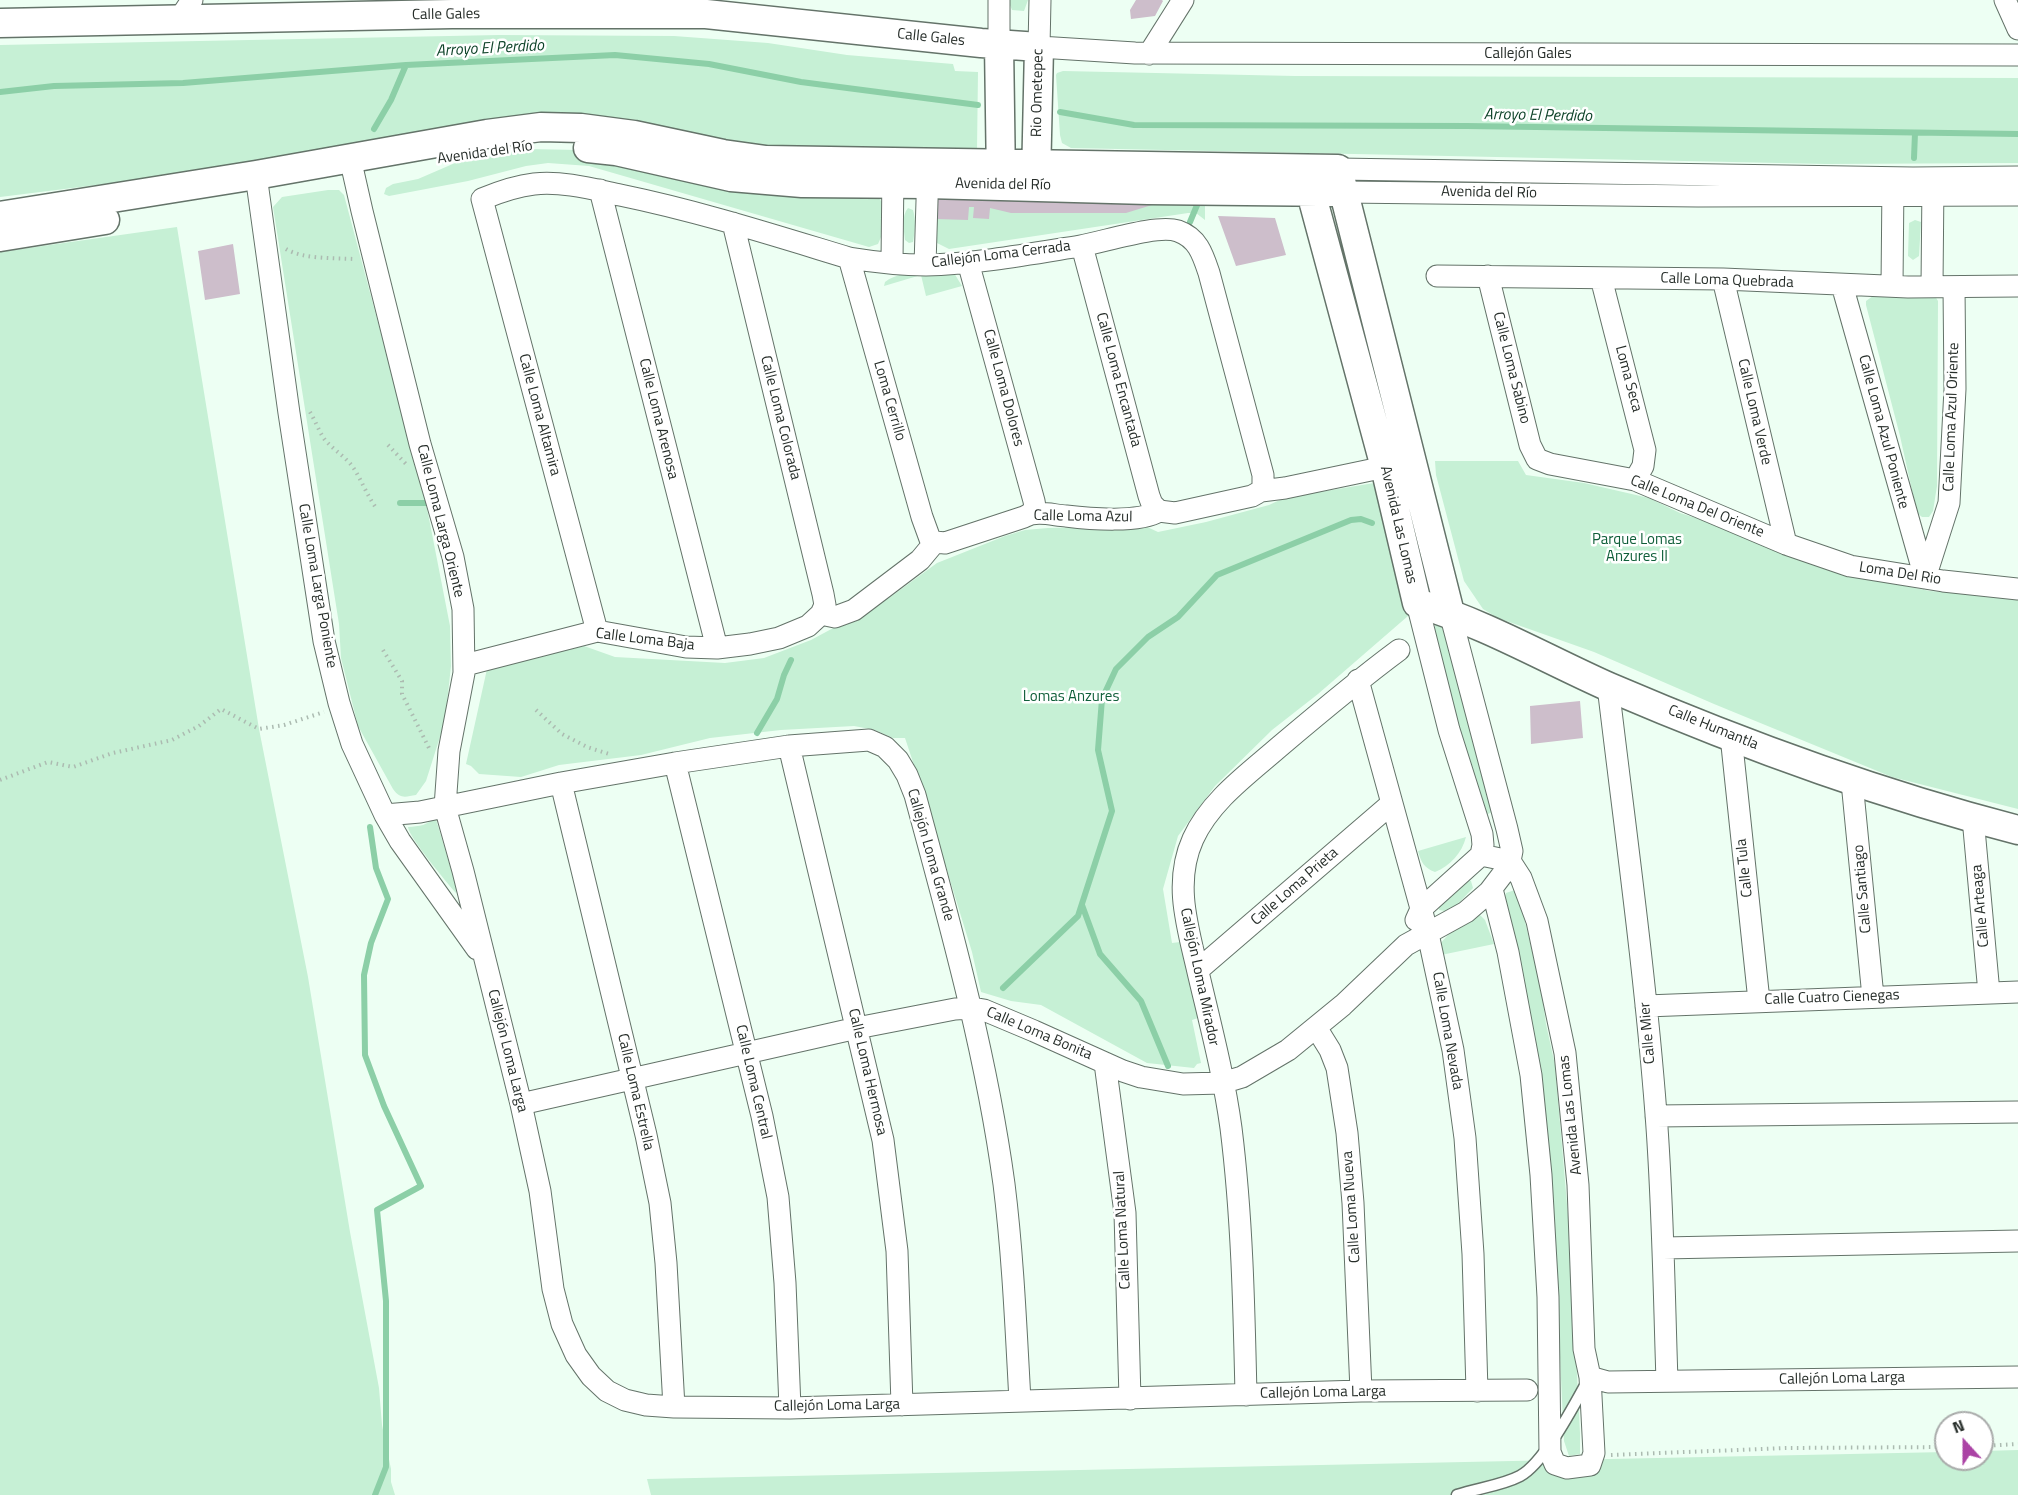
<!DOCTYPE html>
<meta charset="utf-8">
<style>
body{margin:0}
#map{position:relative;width:2018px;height:1495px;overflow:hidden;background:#edfff3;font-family:"Titillium Web",sans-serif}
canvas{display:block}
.north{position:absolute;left:1934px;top:1411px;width:60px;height:60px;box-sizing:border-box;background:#fff;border:2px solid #a9abaa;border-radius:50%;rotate:339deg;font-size:16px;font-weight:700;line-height:24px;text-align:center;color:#272e2a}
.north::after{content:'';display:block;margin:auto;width:21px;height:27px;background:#ab43a5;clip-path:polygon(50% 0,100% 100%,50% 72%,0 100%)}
</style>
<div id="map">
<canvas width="2018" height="1495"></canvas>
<div class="north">N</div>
</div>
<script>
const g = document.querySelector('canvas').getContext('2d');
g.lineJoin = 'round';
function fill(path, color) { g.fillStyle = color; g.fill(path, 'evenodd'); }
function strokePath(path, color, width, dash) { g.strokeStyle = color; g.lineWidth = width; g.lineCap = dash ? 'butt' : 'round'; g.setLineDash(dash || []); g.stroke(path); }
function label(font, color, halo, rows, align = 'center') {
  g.font = font + ' "Titillium Web",sans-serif'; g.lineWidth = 5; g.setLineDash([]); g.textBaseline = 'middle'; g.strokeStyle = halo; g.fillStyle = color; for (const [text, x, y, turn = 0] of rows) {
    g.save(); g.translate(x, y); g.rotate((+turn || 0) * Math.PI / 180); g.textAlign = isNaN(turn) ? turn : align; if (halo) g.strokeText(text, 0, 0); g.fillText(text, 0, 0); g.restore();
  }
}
fill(new Path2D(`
 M1008,0H1028L1024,11L1012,10Z
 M499,35L674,36L768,43L847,55L953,64L955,71L978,72L977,150L933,154L695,142L632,125L209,171L0,197V45Z
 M1063,71L1295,76L2018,78V163L1826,164L1071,148L1062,143L1060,135L1056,75L1057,73Z
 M528,149L579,150L876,195L882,202L881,237L878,244L869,247L589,166L548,163L526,166L468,181L389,196L384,194L386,188L393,184L418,179L462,160Z
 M328,190H339L344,195L426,503L450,626L451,666L445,721L426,781L416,795C405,797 400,799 393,789L358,726L341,658L339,624L273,207L282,197Z
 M941,195L1205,199V220L1196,213H1188L949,249L937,243C934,226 937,211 941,195Z
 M908,208L913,210C916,220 915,231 913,242L909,243L905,240C904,230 901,216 908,208Z
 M1915,220L1921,222L1919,256L1913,260L1908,256L1909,223Z
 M177,227L259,729L308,977L350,1232L379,1388L382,1425L391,1469V1482L395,1495H0V252Z
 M954,273L962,286L926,296L921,275L884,286L885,282C902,268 933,273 954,273Z
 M1873,296H1935L1938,301L1937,486L1933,511L1929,517H1922L1917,513L1900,436L1866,305V301Z
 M1435,461H1518L1526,475L1584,483L1649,498L1680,513L1741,532L1830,571L1930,591L2018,598V809L1892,777L1714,704L1594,652L1498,618L1483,609L1464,581L1436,475Z
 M1374,483L1408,616L1318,694L1272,730L1215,786L1178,836L1163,889L1172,943L1180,942L1198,1018L1192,1020L1201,1063L1197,1064L1194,1068L1147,1063L1041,1005L1011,1001L981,992L972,952L922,789L905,738H893L875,730L854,726L781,730L710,738L641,755L559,765L521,777L479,774L471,766L466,764L487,669L584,646L615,657L725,663L764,658L811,640L889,598L937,563L1005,536L1025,530L1048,528L1145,526L1158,532L1206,522L1269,505L1284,498Z
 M1437,621L1442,622L1492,812L1486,815L1481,811L1434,632L1435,625Z
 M435,816L457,889L456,893C447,883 408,836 408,827C419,826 428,826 435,816Z
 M1466,837C1462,853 1450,866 1435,872C1424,868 1421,862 1418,851Z
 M1467,879L1471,881L1473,888L1450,912L1439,910V901Z
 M1515,890L1520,901L1541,988L1546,1024L1555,1065L1570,1239L1580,1433V1454L1569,1456L1564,1441L1555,1253L1525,990L1505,896L1506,893Z
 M1480,915L1485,920L1494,944L1441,955L1440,944C1449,933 1465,917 1480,915Z
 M2018,1450V1495H651L647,1479L1946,1452V1459H1982V1451Z`), '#c6f0d5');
strokePath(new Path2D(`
 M0,92L54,86L183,83L406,65L615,55L709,64L801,82L978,105
 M1060,112L1134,125L1467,126L2018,134
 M374,129L391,100L406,65
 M1914,158L1915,133
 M1190,222L1200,198
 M400,503H426
 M757,733L777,699L784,675L791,660
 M370,827L376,868L388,899L371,943L364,975L365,1055L384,1106L421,1186L377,1210L386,1301V1467L375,1495
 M1082,905L1100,954L1141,1001L1168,1066
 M1003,988L1078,916L1112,811L1098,750L1102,699L1116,669L1148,637L1178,617L1217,575L1351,520L1361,519L1372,523`), '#8ccfa7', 6);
fill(new Path2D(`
 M1136,0H1162L1163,1L1155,16L1131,19L1130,10Z
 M939,196L1165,198L1152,205L1126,213H1011L990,208L989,219L973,218L974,207H969L968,220L936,219L935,200Z
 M1218,216L1275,218L1286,255L1236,266Z
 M233,244L240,294L205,300L198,251Z
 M1580,701L1583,738L1531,744L1530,706Z`), '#cdbecb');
const lane = new Path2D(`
 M1457,1495C1477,1488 1501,1486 1520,1476C1544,1463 1573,1407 1587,1382`);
const street = new Path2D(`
 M999,0V44
 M1040,0L1039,47L1135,53L2018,55
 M2005,0L2018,29
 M178,21L192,0
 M1149,54L1183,0
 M350,158L362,211L420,444L453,557L463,609L464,673L449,751L445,807L463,871L521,1104L540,1191L553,1289L562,1324L576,1355L591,1376L607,1391L625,1400L646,1405L674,1407L790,1408L1361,1391L1527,1390
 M1338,169L1913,178L2018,177
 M256,175L289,413L324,641L339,703L352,744L385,815L400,841L477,949
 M600,190L717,648
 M1343,192L1698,196L2018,195
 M1082,246L1149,496L1152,504L1159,511
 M849,258L922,517L930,539L935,542
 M892,262L893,169
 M968,262L1034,501L1035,507L1031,513
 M925,265L928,169
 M1437,276L1723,279L1908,287L2018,286
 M1488,276L1530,445L1537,459L1550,464L1635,480L1786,544L1850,566L1943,581L2018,589
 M1601,278L1645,450L1643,466L1635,480
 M1723,279L1786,544
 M1842,285L1925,578
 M1892,286L1893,181
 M1932,286L1933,181
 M1159,511L1175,513L1252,496L1261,491L1285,488L1385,467
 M935,542L945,543L1024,517C1036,510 1052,515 1066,516C1090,519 1140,523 1159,511
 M1925,578L1949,503L1955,389L1954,287
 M1417,603L1449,730L1482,834L1483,845L1481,855
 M821,614L835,617L854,610L920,560L935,542
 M597,631L482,199C499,192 516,186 534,184C563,181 592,189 620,195C698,211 773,235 849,258C874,262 900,265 926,265C976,264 1030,254 1080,246C1104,242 1157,224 1178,231C1198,238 1203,255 1209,273L1263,475V486L1261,491
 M465,665L597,631L686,647L717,648L750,644L779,638L808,626L821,614L825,605L823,594L733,223
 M1358,680L1428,934L1453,1050L1465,1138L1473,1254L1477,1391
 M1608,686C1625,829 1645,971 1656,1114C1663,1203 1664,1292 1667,1381
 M1731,736L1759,1001
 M789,746L883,1140L897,1251L902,1405
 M675,763L762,1116L778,1197L785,1283L790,1408
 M1852,782L1873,997
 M561,783L646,1135L660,1203L666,1263L674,1407
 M385,815L420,812L561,783L675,763L789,746L869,740L885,747L898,760L907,775L915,795C950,924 986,1052 1004,1184C1013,1256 1016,1329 1020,1401
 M1973,818L1989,993
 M1481,855L1510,861L1521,878L1537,921L1565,1053L1578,1185L1584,1349L1590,1377L1594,1453L1590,1465L1567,1468L1555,1464L1550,1452L1548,1297L1541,1175L1531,1075L1508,952L1492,889
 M1416,920L1421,909L1481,855
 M1198,970L1391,804
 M1646,1006L2018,992
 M1317,1029L1330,1050L1337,1068L1347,1133L1353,1203L1361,1391
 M1105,1063L1125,1213L1130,1399
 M521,1104L857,1028L955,1009L972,1008L984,1010L1034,1031L1123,1071L1141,1077L1183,1084L1222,1083L1242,1077L1288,1050L1343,1005L1406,945L1466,912L1489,892L1505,871L1510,861L1512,851L1507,829L1450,613
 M1656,1116L2018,1112
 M1663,1248L2018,1241
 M1590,1377L1608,1382L2018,1377
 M1246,1395C1244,1305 1242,1216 1231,1128C1224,1076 1210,1023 1198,972C1188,928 1173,883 1193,839C1210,801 1248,774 1279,747C1318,714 1357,681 1399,650`);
const secondary = new Path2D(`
 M0,23L452,14H706L981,43L1039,47L1036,180
 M999,44L1001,180
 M588,148L616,151L731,177L802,183L927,184L1148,190L1343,192
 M1306,174L1385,467L1417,603C1486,624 1544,658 1609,687C1742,744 1878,794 2018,830
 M0,216L256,175L487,134L541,127L581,128L634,135L723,154L766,160L1338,169L1450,613
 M0,237L105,220`);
strokePath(lane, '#647369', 13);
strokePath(street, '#647369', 23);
strokePath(secondary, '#647369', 31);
strokePath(new Path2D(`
 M286,249C302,259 334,258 354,259
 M310,412C315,420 321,436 326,441C336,452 349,459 356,472C363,484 368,497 377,509
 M388,445L406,464
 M383,650L402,681V694L429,748
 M536,710L562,734L587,747L609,754
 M0,780L48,762L73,767L113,753L172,740L199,726L221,709L259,729L284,725L324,712
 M1982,1446L2018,1444
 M1611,1455L1786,1448L1946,1447`), '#acbbb1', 4, [1.5, 4.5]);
strokePath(lane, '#fff', 10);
strokePath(street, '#fff', 21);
strokePath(secondary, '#fff', 28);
label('15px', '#272e2a', '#fff', [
 ["Calle Gales",446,15,-1],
 ["Calle Gales",931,38,6],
 ["Callejón Gales",1528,54],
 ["Rio Ometepec",1038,93,-89],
 ["Avenida del Río",485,153,-8],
 ["Avenida del Río",1003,185,1],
 ["Avenida del Río",1489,193,1],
 ["Callejón Loma Cerrada",1001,255,-7],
 ["Calle Loma Quebrada",1727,281,2],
 ["Calle Loma Sabino",1511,368,76],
 ["Loma Seca",1628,379,75],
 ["Calle Loma Encantada",1118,380,75],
 ["Calle Loma Dolores",1003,388,75],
 ["Loma Cerrillo",889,401,74],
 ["Calle Loma Verde",1754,412,77],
 ["Calle Loma Altamira",539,415,75],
 ["Calle Loma Azul Oriente",1952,417,-88],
 ["Calle Loma Colorada",780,418,76],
 ["Calle Loma Arenosa",658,419,76],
 ["Calle Loma Azul Poniente",1883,432,75],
 ["Calle Loma Del Oriente",1697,507,22],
 ["Calle Loma Azul",1083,517,1],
 ["Calle Loma Larga Oriente",440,521,76],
 ["Avenida Las Lomas",1398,525,77],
 ["Loma Del Rio",1900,574,9],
 ["Calle Loma Larga Poniente",317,586,80],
 ["Calle Loma Baja",645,640,7],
 ["Calle Humantla",1713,728,22],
 ["Callejón Loma Grande",930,855,74],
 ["Calle Tula",1745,868,-96],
 ["Calle Loma Prieta",1295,887,-41],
 ["Calle Santiago",1863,889,-95],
 ["Calle Arteaga",1981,906,-95],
 ["Callejón Loma Mirador",1199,977,78],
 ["Calle Cuatro Cienegas",1832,998,-2],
 ["Calle Loma Nevada",1447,1031,80],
 ["Calle Mier",1648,1033,-95],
 ["Calle Loma Bonita",1039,1034,23],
 ["Callejón Loma Larga",507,1051,76],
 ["Calle Loma Hermosa",867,1072,77],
 ["Calle Loma Central",753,1082,77],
 ["Calle Loma Estrella",635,1092,77],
 ["Avenida Las Lomas",1571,1115,-96],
 ["Calle Loma Nueva",1352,1207,-94],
 ["Calle Loma Natural",1123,1230,-93],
 ["Callejón Loma Larga",1842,1379,-1],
 ["Callejón Loma Larga",1323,1393,-1],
 ["Callejón Loma Larga",837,1406,-1]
]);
label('15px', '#105f3a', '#fff', [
 ["Parque Lomas",1637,540],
 ["Anzures II",1637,557],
 ["Lomas Anzures",1071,697]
]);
label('italic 16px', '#0e4329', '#fff', [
 ["Arroyo El Perdido",490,49,-3],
 ["Arroyo El Perdido",1538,116,1]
]);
</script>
